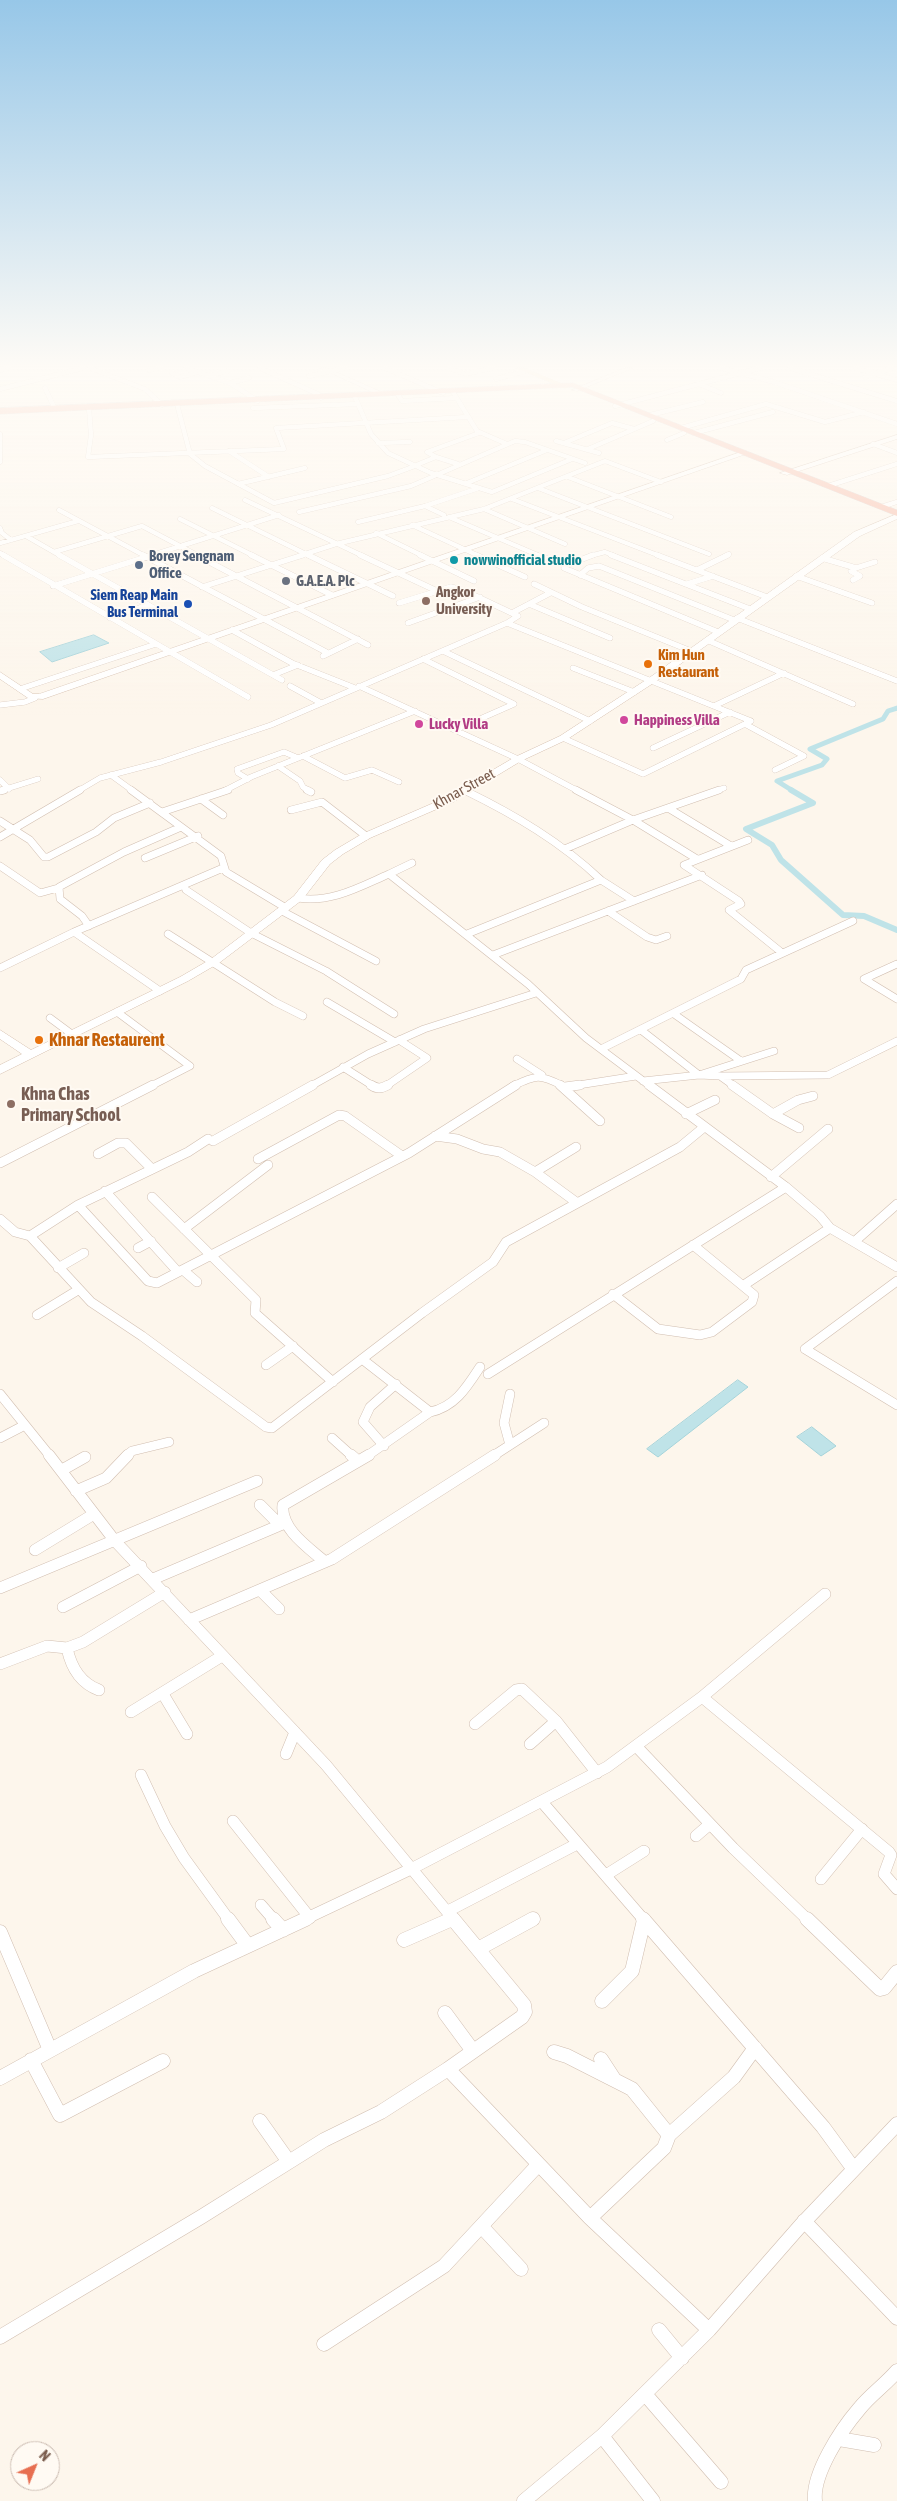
<!DOCTYPE html>
<style>
body{margin:0}
#map{position:relative;width:897px;height:2501px;overflow:hidden;background:#fdf6ec;font-family:"Asap Condensed",sans-serif}
canvas{display:block}
.north{position:absolute;left:10px;top:2441px;width:50px;height:50px;box-sizing:border-box;background:#fffaf3;border:1px solid #cabbb1;border-radius:50%;rotate:44deg;font-size:14px;font-weight:700;line-height:20px;text-align:center;color:#7a5c4d}
.north::after{content:'';display:block;margin:auto;width:18px;height:22px;background:#e76f51;clip-path:polygon(50% 0,100% 100%,50% 72%,0 100%)}
</style>
<div id="map">
<canvas width="897" height="2501"></canvas>
<div class="north">N</div>
</div>
<script>
const g = document.querySelector('canvas').getContext('2d');
g.lineJoin = 'round';
function fill(path, color) { g.fillStyle = color; g.fill(path, 'evenodd'); }
function strokePath(path, color, width, dash) { g.strokeStyle = color; g.lineWidth = width; g.lineCap = dash ? 'butt' : 'round'; g.setLineDash(dash || []); g.stroke(path); }
function label(font, color, halo, rows, align = 'center') {
  g.font = font + ' "Asap Condensed",sans-serif'; g.lineWidth = 4; g.setLineDash([]); g.textBaseline = 'middle'; g.strokeStyle = halo; g.fillStyle = color; for (const [text, x, y, turn = 0] of rows) {
    g.save(); g.translate(x, y); g.rotate((+turn || 0) * Math.PI / 180); g.textAlign = isNaN(turn) ? turn : align; if (halo) g.strokeText(text, 0, 0); g.fillText(text, 0, 0); g.restore();
  }
}
const water = new Path2D(`
 M94,635L109,643L52,662L40,652Z
 M738,1380L748,1387L658,1457L647,1449Z
 M812,1427L836,1446L821,1456L797,1437Z`);
fill(water, '#bfe3e8');
strokePath(water, '#a5d3da', 1);
strokePath(new Path2D(`
 M793,791L777,781L822,765L827,759L810,749L883,719L888,711L897,708`), '#bfe3e8', 5);
strokePath(new Path2D(`
 M791,790L813,803L746,829L772,845L781,860L843,915L864,916L897,930`), '#bfe3e8', 6);
const streetFar5 = new Path2D(`
 M90,368L145,389L162,405
 M186,368L230,383L258,401
 M260,368L318,394L321,398
 M385,368L443,393
 M449,368L465,374L493,368
 M721,368L774,382L897,424
 M790,368L897,401
 M855,368L897,380
 M0,370L9,368
 M149,370L161,368
 M172,373L180,377L198,372
 M211,375L228,371
 M309,376L345,368
 M865,377L892,368
 M496,379L526,371
 M230,383L249,378
 M699,384L721,393
 M45,388L55,409
 M0,389L83,368
 M453,392L477,431L507,444
 M398,395L402,401L456,398
 M355,397L371,434L388,453L431,473L492,492L572,459
 M177,404L190,454L205,466L274,503L388,476L415,466
 M615,406L760,368
 M89,408L91,435L88,457L284,449L276,428L467,417
 M253,408L358,404
 M650,415L703,402
 M681,428L766,404L825,422L864,412
 M694,433L773,412
 M0,434V462
 M667,440L684,433
 M556,441L599,453
 M378,443L410,442
 M564,443L612,423L634,429
 M873,444L897,453
 M588,449L653,421
 M229,451L269,477
 M436,457L458,464
 M414,466L436,457L427,452L479,433
 M568,477L671,517
 M467,483L547,450
 M238,484L305,468
 M828,486L897,464
 M538,488L709,554
 M512,499L660,556
 M245,500L363,556
 M425,506L444,515
 M881,507L897,502
 M212,508L310,556
 M484,509L565,544
 M59,510L145,556
 M299,512L411,486L515,441L525,442L585,463
 M449,517L540,556
 M180,519L254,556
 M358,522L425,506L479,488
 M412,525L479,556
 M0,528L2,533L11,540
 M376,533L423,556
 M26,536L61,556
 M0,543L78,521
 M54,552L142,526L199,556
 M0,553L5,556
 M149,556L279,515
 M299,556L336,544L484,509L605,461L661,482
 M590,556L605,552L615,556
 M725,556L729,554`);
const streetFar4 = new Path2D(`
 M3,555L248,697
 M59,555L282,680
 M143,555L326,652
 M196,555L368,645
 M251,555L332,595
 M308,555L393,596
 M360,555L435,590
 M420,555L474,581
 M476,555L525,577
 M536,555L567,565L593,555
 M611,555L750,609
 M657,555L767,597
 M822,558L856,568L851,571L860,576L853,580
 M564,568L718,632
 M856,568L875,562
 M697,570L728,555
 M580,575L588,568L599,566L734,620
 M796,576L872,603
 M534,584L582,607L691,651
 M687,584L713,576
 M53,586L153,555
 M202,587L303,555
 M529,604L610,638
 M514,612L550,593
 M110,618L148,605
 M737,618L897,681
 M408,623L480,597
 M507,623L751,721
 M232,630L292,663L355,688
 M707,640L853,704
 M443,651L590,721
 M323,656L358,639
 M423,659L514,704
 M573,668L634,692
 M273,675L298,665
 M290,686L321,703
 M359,686L518,759L578,791
 M20,689L156,644
 M0,705L25,702L35,698
 M716,705L784,673
 M745,724L804,756L775,770
 M455,730L514,704
 M563,738L643,774L751,721
 M653,748L730,712
 M303,756L345,778L372,770L399,782
 M278,766L300,781L303,787L309,791
 M111,775L133,791
 M248,779L238,773L237,769L284,752L298,758
 M0,780L9,789
 M0,791L38,779
 M78,791L100,778L161,762L271,725L507,623L518,616L465,591L451,587L399,603
 M224,791L251,777L415,711
 M716,791L724,788`);
const streetFar3 = new Path2D(`
 M131,790L221,856L226,872L286,908
 M307,790L311,792
 M576,790L633,820L697,859
 M0,791L4,790
 M466,791C515,815 561,842 601,880L467,934
 M201,799L223,815
 M668,808L731,846
 M291,810L322,802L366,836
 M162,812L228,790
 M0,821L30,840L44,857H48L96,832L114,818L150,803
 M0,837L80,790
 M748,840L684,865L739,901L741,904L729,910L781,952
 M567,848L633,820L719,790
 M145,858L198,836
 M0,866L40,893L58,888
 M389,874L412,863
 M601,880L634,901
 M186,890L251,933L326,971L394,1014
 M298,898C332,903 359,887 389,874L528,984L586,1038L650,1086
 M282,911L376,961
 M608,911L647,937L656,940L667,936
 M89,926L82,916L60,899L59,887L124,852L181,827
 M74,932L160,991
 M168,934L275,1002L303,1016
 M493,955L702,875
 M897,964L864,979L897,999
 M0,968L74,932L223,868
 M327,1002L395,1042
 M117,1012L190,1066L151,1086
 M674,1014L741,1061
 M50,1018L73,1035
 M641,1030L699,1075L720,1076L828,1075L897,1041
 M601,1049L741,979L746,970L853,921
 M517,1059L542,1075
 M343,1067L373,1086
 M720,1076L734,1086
 M643,1081L699,1075L774,1051
 M311,1086L368,1054L424,1029L536,993
 M386,1086L427,1058L399,1040
 M513,1086C537,1075 539,1074 563,1086
 M572,1086L636,1076`);
const streetFar2 = new Path2D(`
 M371,1085C377,1089 381,1089 388,1085
 M560,1085L600,1121
 M649,1085L786,1187L820,1216L830,1228L897,1267
 M732,1085L773,1114L799,1128
 M565,1087L580,1085
 M686,1114L715,1100
 M773,1114L798,1100L813,1096
 M435,1136L457,1139L483,1149L500,1152L535,1172L576,1202
 M213,1141L313,1085
 M98,1154L118,1143H126L152,1169
 M258,1159L339,1115L345,1116L402,1156
 M0,1163L153,1085
 M535,1172L576,1147
 M771,1177L828,1129
 M105,1191L178,1272
 M152,1197L256,1300L255,1313L333,1382
 M78,1205L148,1281L157,1283L409,1153L516,1085
 M0,1219L15,1232L30,1236L91,1302L142,1336L266,1427L272,1428L422,1313L493,1262L506,1242L680,1147L703,1128
 M184,1229L268,1165
 M30,1236L78,1205L188,1152L208,1139
 M854,1242L897,1204
 M138,1248L151,1241
 M58,1268L84,1253
 M183,1270L197,1282
 M897,1281L805,1349L897,1405
 M744,1285L830,1228
 M613,1294L658,1329L700,1335L712,1332L752,1302L754,1295L693,1245
 M37,1315L78,1290
 M362,1359L430,1412L367,1456
 M266,1365L293,1346
 M488,1374L786,1187
 M0,1394L50,1456
 M510,1394L504,1423L510,1445
 M430,1412C455,1407 467,1387 480,1367
 M0,1438L25,1425
 M332,1438L352,1456
 M384,1446L363,1422L370,1407L396,1384
 M126,1456L132,1451L169,1442
 M493,1456L544,1423`);
const streetFar1 = new Path2D(`
 M49,1455L115,1541L326,1765L454,1920
 M351,1455L358,1461
 M62,1470L85,1457
 M76,1491L106,1478L128,1455
 M260,1505L280,1525
 M35,1550L94,1514
 M325,1562C309,1548 280,1529 283,1505L369,1455
 M153,1579L285,1523
 M0,1588L257,1481
 M260,1590L279,1609
 M63,1607L141,1566
 M189,1620L332,1559L495,1455
 M67,1648C71,1667 80,1683 99,1690
 M0,1664L47,1646L67,1648L83,1642L165,1592
 M163,1694L187,1734
 M702,1697L889,1852L891,1855L884,1874L897,1889
 M131,1712L222,1656
 M475,1724L516,1690L522,1689L556,1721L597,1773
 M530,1744L556,1721
 M636,1746L733,1848L808,1920
 M286,1754L295,1732
 M141,1775L165,1826L184,1858L229,1920
 M542,1802L644,1920
 M233,1821L310,1918
 M696,1836L710,1824
 M606,1875L644,1851
 M821,1879L862,1829
 M261,1905L274,1920
 M448,1911L577,1844
 M303,1920L413,1868L607,1767L702,1697L825,1594
 M449,1920L453,1918`);
const street = new Path2D(`
 M228,1919L248,1946
 M273,1919L283,1930
 M453,1919L524,2005L525,2012L522,2017L448,2069L590,2218L709,2330L602,2436L653,2501
 M643,1919L823,2127L853,2168
 M807,1919L880,1989L884,1988L897,1972
 M0,1932L50,2050
 M404,1940L452,1919
 M478,1949L533,1919
 M602,2001L632,1971L644,1920
 M445,2013L473,2051
 M554,2052L567,2056L632,2089L669,2135
 M601,2059L614,2079
 M31,2060L60,2115L163,2061
 M0,2078L194,1971L306,1919
 M260,2121L289,2162
 M590,2218L664,2148L669,2135L734,2077L755,2048
 M804,2221L897,2318
 M482,2227L521,2269
 M659,2330L682,2358
 M709,2330L801,2225L897,2124
 M0,2337L201,2217L324,2140L381,2112L448,2069
 M324,2344L444,2266L538,2165
 M645,2394L721,2482
 M839,2439L874,2445
 M524,2501L602,2436
 M815,2501C812,2474 841,2430 859,2409C870,2395 885,2385 897,2371`);
const secondary = new Path2D(`
 M320,368H327L379,391L381,395L376,396L374,393Z
 M625,368H633L577,391L572,390Z
 M897,435V439L787,475L780,473Z
 M744,451L746,454L43,699L28,698L0,679V672L33,694H39Z
 M897,514V519L860,536L655,682L566,740L521,761L453,802L370,838L343,854L330,864L302,900L219,963L188,981L0,1074V1065L22,1054L0,1039V1030L31,1050L180,977L211,959L294,896L322,860L335,850L362,834L445,798L515,757L560,736L649,678L854,532Z`);
const primary = new Path2D(`
 M516,368H524L570,387L564,388Z`);
const highway = new Path2D(`
 M573,383L897,510V516L572,387L0,414V408Z`);
strokePath(streetFar5, '#d1beb0', 5);
strokePath(streetFar4, '#d1beb0', 6);
strokePath(streetFar3, '#d1beb0', 8);
strokePath(streetFar2, '#d1beb0', 10);
strokePath(streetFar1, '#d1beb0', 12);
strokePath(street, '#d1beb0', 15);
strokePath(secondary, '#d6c0b0', 1);
strokePath(primary, '#dad1cd', 1);
strokePath(highway, '#dad1cd', 1);
strokePath(streetFar5, '#fff', 4.5);
strokePath(streetFar4, '#fff', 5.5);
strokePath(streetFar3, '#fff', 7);
strokePath(streetFar2, '#fff', 9);
strokePath(streetFar1, '#fff', 11);
strokePath(street, '#fff', 14);
fill(secondary, '#fff');
fill(primary, '#fbd9a5');
fill(highway, '#f7b7a3');
const sky = g.createLinearGradient(0, 0, 0, 718);
sky.addColorStop(0, '#97c7e8');
sky.addColorStop(0.51, '#fefbf6');
sky.addColorStop(1, '#fefbf600');
g.fillStyle = sky;
g.fillRect(0, 0, 897, 718);
for (const [x, y, r, color] of [
 [454,560,5,"#0f9aa8"],
 [139,565,5,"#5c6f8a"],
 [286,581,5,"#6b7280"],
 [426,601,5,"#8d6e63"],
 [188,604,5,"#1a4fb4"],
 [648,664,5,"#e8710a"],
 [624,720,5,"#d1479c"],
 [419,724,5,"#d1479c"],
 [39,1040,5,"#e8710a"],
 [11,1104,5,"#8d6e63"]
]) { const dot = new Path2D(); dot.arc(x, y, r, 0, 2 * Math.PI); g.fillStyle = color; g.fill(dot); strokePath(dot, '#fffaf3', 2); }
label('bold 15px', '#4e5e75', '#fffaf3', [
 ["Borey Sengnam",149,556],
 ["Office",149,573]
], 'left');
label('bold 15px', '#0d838f', '#fffaf3', [
 ["nowwinofficial studio",464,560]
], 'left');
label('bold 15px', '#5b616d', '#fffaf3', [
 ["G.A.E.A. Plc",296,581]
], 'left');
label('bold 15px', '#785e54', '#fffaf3', [
 ["Angkor",436,592],
 ["University",436,609]
], 'left');
label('bold 15px', '#164399', '#fffaf3', [
 ["Siem Reap Main",178,595],
 ["Bus Terminal",178,612]
], 'right');
label('bold 15px', '#c56008', '#fffaf3', [
 ["Kim Hun",658,655],
 ["Restaurant",658,672]
], 'left');
label('bold 15px', '#b23c85', '#fffaf3', [
 ["Happiness Villa",634,720],
 ["Lucky Villa",429,724]
], 'left');
label('15px', '#7a5c4d', '#fffaf3', [
 ["Khnar Street",464,789,-29]
]);
label('bold 18px', '#c56008', '#fffaf3', [
 ["Khnar Restaurent",49,1040]
], 'left');
label('bold 18px', '#785e54', '#fffaf3', [
 ["Khna Chas",21,1094],
 ["Primary School",21,1115]
], 'left');
</script>
